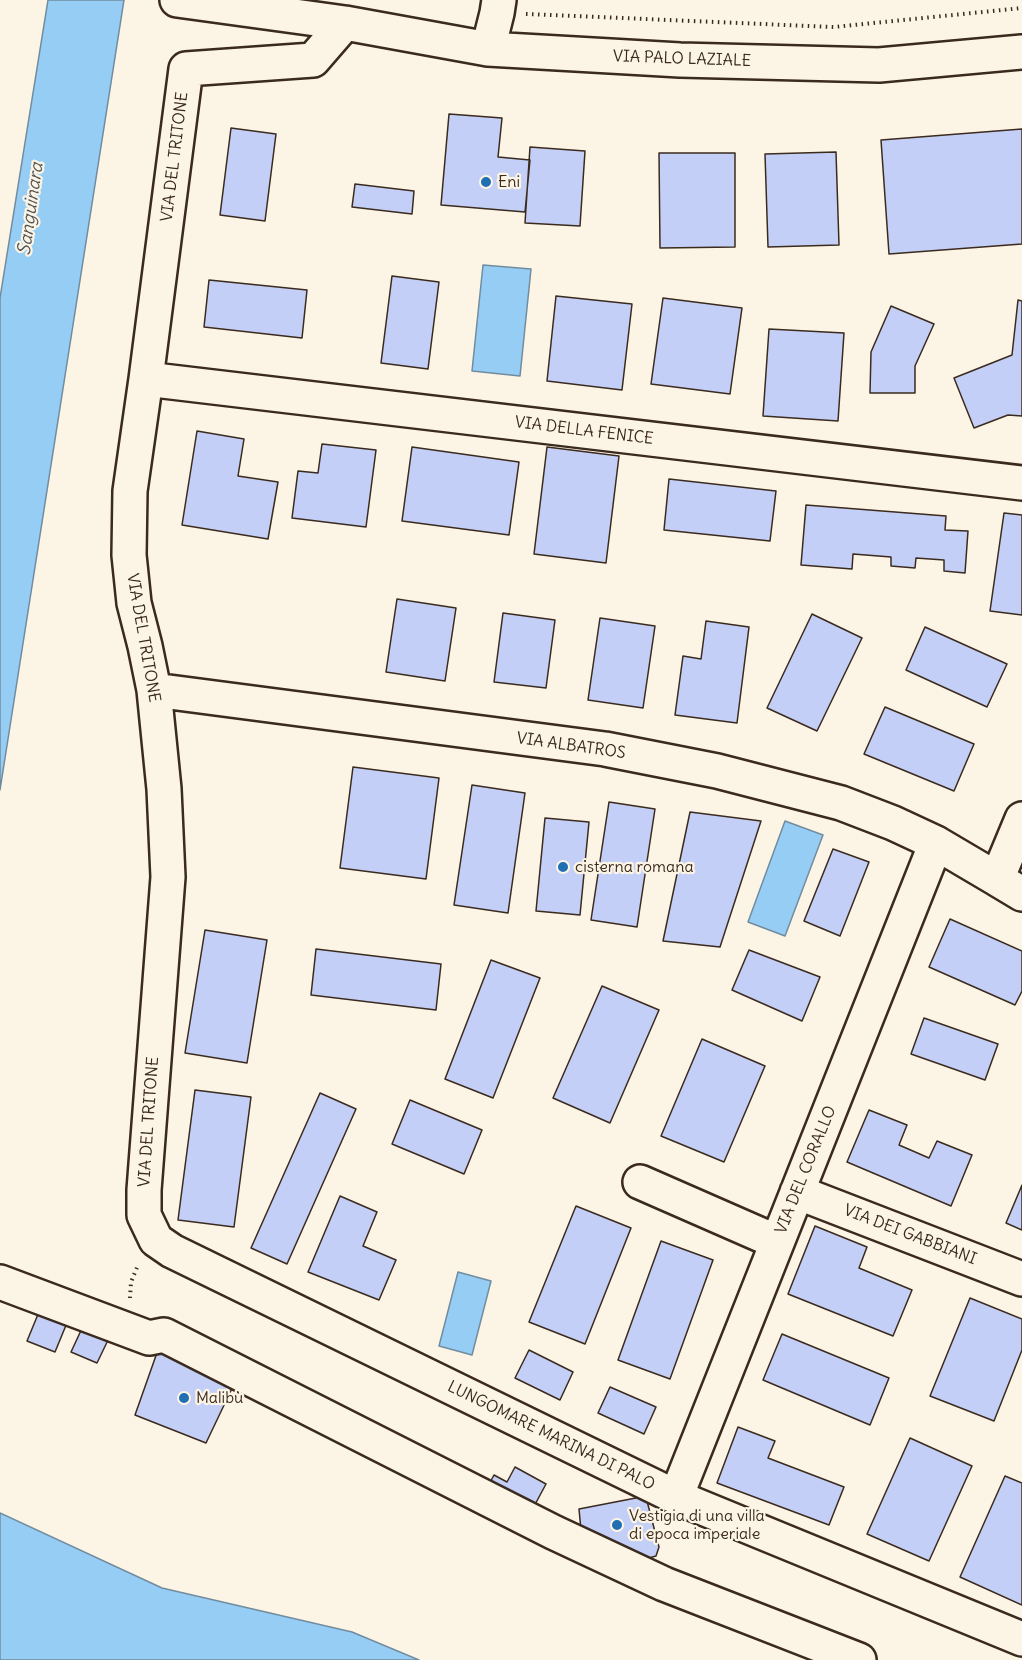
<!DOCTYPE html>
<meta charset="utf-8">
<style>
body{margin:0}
canvas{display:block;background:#fcf5e5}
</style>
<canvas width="1022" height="1660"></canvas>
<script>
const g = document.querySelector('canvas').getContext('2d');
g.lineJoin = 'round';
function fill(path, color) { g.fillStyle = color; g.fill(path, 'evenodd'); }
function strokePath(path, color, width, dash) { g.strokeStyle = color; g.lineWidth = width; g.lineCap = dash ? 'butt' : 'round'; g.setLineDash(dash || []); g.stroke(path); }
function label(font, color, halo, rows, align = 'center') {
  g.font = font + ' Delius,sans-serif'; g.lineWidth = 4.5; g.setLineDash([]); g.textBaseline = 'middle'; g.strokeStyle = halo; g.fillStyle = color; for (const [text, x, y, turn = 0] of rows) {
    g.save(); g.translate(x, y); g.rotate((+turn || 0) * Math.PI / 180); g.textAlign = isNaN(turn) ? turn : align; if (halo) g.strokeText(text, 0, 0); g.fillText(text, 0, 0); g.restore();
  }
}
const water = new Path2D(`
 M48,0H124L0,790V298Z
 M483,265L531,269L520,376L472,371Z
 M785,821L823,835L785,936L748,922Z
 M458,1272L491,1281L472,1355L439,1346Z
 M0,1513L162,1588L352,1632L419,1660H0Z`);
fill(water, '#96cdf5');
strokePath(water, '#728c9f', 1.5);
const building = new Path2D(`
 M449,114L502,118L498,157L530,160L525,212L441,205Z
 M231,128L276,134L265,221L220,215Z
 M1022,129V244L889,254L881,140Z
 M530,147L585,151L580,226L525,223Z
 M836,152L839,245L768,247L765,154Z
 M659,153H735V247L660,248Z
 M355,184L414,191L412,214L352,207Z
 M392,276L439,282L428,369L381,363Z
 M209,280L307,290L302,338L204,327Z
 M556,296L632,304L622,390L547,381Z
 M663,298L742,308L730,394L651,384Z
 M1018,300L1022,301V416L1008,415L974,428L954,378L1012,355Z
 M891,306L934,324L915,366V393H870L871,352Z
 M769,329L844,333L838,421L763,416Z
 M197,431L244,439L238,476L278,482L268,539L182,525Z
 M322,444L376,450L366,527L292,518L298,471L318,473Z
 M412,447L519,462L509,535L402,521Z
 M547,447L619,456L606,563L534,554Z
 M669,479L776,491L770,541L664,530Z
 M806,505L946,516L945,530L968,531L965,573L944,571V560L916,558L915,568L891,566V557L853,554L852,569L801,565Z
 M1004,513L1022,515V615L990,611Z
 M397,599L456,608L445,681L386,672Z
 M503,613L555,620L546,688L494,682Z
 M812,614L862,638L817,731L767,708Z
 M600,618L655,626L643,708L588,700Z
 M706,621L749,627L737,723L675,715L683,656L701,659Z
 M925,627L1007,664L987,707L906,670Z
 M885,707L974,744L954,791L864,754Z
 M353,767L439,778L426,879L340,868Z
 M472,785L525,793L508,913L454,905Z
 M609,802L655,809L637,927L591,920Z
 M690,812L761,821L720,947L663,941Z
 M545,818L589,822L580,915L536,911Z
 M833,849L869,862L840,936L804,921Z
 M950,919L1022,951V991L1015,1005L929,967Z
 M205,930L267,940L247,1063L185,1053Z
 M316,949L441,964L436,1010L311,995Z
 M749,950L820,977L802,1021L732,990Z
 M491,960L540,978L493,1098L445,1079Z
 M602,986L659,1010L610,1123L553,1098Z
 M924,1018L998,1044L985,1080L911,1054Z
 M702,1039L765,1066L724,1162L661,1136Z
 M195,1090L251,1097L234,1227L178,1220Z
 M320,1093L356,1109L287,1264L251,1248Z
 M410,1100L482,1130L464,1174L392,1144Z
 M869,1110L907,1125L899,1145L929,1158L937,1141L972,1155L951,1206L847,1162Z
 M1022,1185V1230L1006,1223Z
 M340,1196L377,1212L363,1246L396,1260L379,1300L308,1272Z
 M576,1206L631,1228L585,1344L529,1322Z
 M815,1226L867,1247L859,1268L912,1290L893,1336L788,1294Z
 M661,1241L713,1260L670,1379L618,1360Z
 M970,1298L1022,1319V1350L994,1421L930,1396Z
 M41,1307L69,1318L55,1352L27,1341Z
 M84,1324L110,1336L97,1363L71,1352Z
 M782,1334L889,1378L870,1425L763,1380Z
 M159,1347L236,1380L206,1443L135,1415Z
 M529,1350L573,1372L560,1400L515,1378Z
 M610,1387L656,1407L644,1434L598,1413Z
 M738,1427L775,1441L768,1458L844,1487L829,1525L717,1483Z
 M910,1438L972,1466L929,1561L867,1534Z
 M515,1467L546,1484L531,1512L487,1488L494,1475L507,1482Z
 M1005,1476L1022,1483V1605L960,1577Z
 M641,1497L647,1501L659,1547L656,1556L635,1562L582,1541L579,1509Z`);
fill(building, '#c3cff6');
strokePath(building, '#3b2a1e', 1.5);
const minor = new Path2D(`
 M177,0L345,23L488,49L680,60L879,65L1022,52
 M345,23L313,60L186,69L146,379L130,491L129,555L134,603L145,646L154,690L164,789L168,877L144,1190V1215L156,1240L172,1251L676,1497L1022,1639
 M488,49L497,13L499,0
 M146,379L1022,483
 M154,690L605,749L717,771L841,803L893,823L936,843L997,879
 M1022,819L997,879L1022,894
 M640,1182L777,1242
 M797,1192L1022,1279
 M0,1282L149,1338L164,1335L553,1532L664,1584L859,1660
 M676,1497L936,843`);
strokePath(minor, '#3b2a1e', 38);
strokePath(new Path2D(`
 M526,14L834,27L1022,8
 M130,1298L131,1282L138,1265`), '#3b2a1e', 4, [1.5, 4.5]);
strokePath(minor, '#fcf5e5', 33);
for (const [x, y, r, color] of [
 [486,182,6,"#1f6fb2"],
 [563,867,6,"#1f6fb2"],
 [184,1398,6,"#1f6fb2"],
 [617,1525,6,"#1f6fb2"]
]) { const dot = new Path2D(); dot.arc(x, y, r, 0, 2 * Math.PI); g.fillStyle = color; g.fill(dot); strokePath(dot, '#fcf5e5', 2); }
label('16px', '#3b2a1e', '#fcf5e5', [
 ["VIA PALO LAZIALE",682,59,2],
 ["VIA DEL TRITONE",175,157,-83],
 ["VIA DELLA FENICE",584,431,7],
 ["VIA DEL TRITONE",143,638,80],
 ["VIA ALBATROS",571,746,8],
 ["VIA DEL TRITONE",149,1122,-86],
 ["VIA DEL CORALLO",806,1170,-68],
 ["VIA DEI GABBIANI",910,1235,21],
 ["LUNGOMARE MARINA DI PALO",551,1436,26]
]);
label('16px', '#3b2a1e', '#fcf5e5', [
 ["Eni",498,182],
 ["cisterna romana",575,867],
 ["Malibù",196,1398],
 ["Vestigia di una villa",629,1516],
 ["di epoca imperiale",629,1534]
], 'left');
label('italic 18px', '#525354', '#fcf5e5', [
 ["Sanguinara",31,209,-82]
]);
</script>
